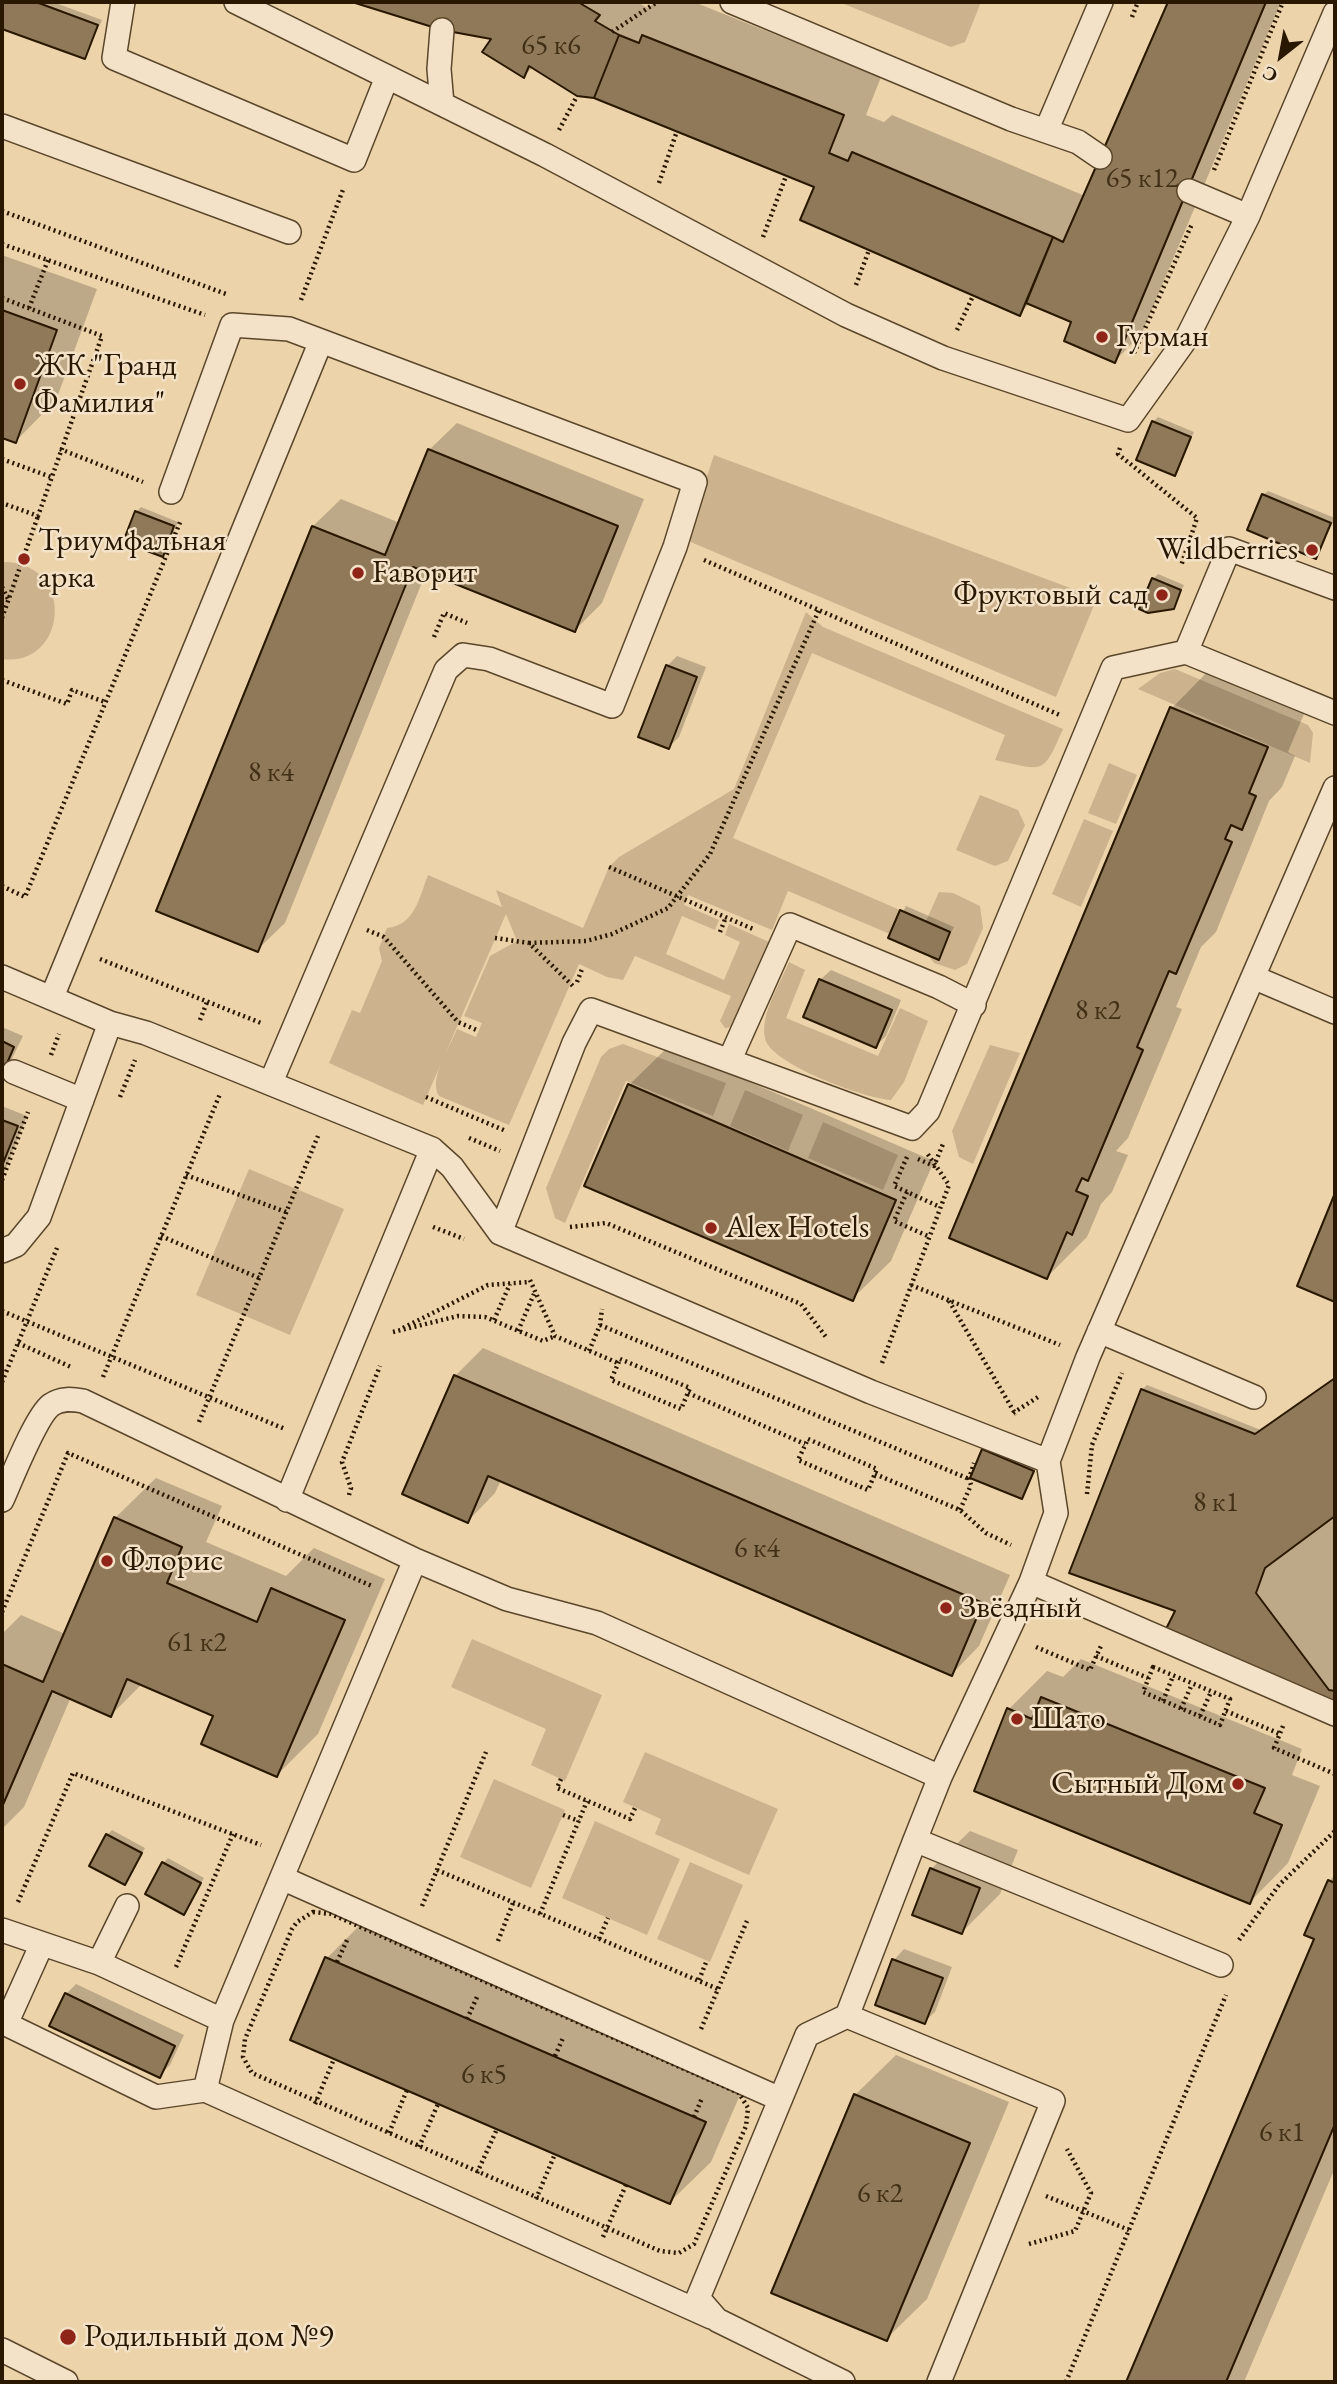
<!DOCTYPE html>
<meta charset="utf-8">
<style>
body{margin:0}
#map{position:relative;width:1337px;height:2384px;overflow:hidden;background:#edd3aa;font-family:"EB Garamond",serif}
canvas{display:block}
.frame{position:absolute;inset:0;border:4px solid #291700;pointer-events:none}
.north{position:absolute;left:1246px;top:21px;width:70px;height:70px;-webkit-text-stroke:5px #f3e2c8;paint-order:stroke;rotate:211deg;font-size:19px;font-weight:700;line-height:28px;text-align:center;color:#291700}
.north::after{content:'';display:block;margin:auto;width:24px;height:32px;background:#291700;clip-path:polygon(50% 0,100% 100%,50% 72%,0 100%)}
</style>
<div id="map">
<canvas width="1337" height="2384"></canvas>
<div class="frame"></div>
<div class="north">С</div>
</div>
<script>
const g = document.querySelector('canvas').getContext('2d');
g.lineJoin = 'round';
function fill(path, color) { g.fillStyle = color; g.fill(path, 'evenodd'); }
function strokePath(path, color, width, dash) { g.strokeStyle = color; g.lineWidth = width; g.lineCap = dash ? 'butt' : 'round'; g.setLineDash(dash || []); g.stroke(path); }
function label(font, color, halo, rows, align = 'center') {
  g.font = font + ' "EB Garamond",serif'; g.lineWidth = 5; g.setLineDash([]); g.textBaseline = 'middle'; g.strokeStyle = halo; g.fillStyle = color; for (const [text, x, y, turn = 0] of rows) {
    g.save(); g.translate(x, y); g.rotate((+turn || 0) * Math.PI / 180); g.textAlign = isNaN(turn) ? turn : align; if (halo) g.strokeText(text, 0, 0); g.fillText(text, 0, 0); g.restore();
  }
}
fill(new Path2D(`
 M839,2H981L965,42L951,47Z
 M714,455L1097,598L1056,697L686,540Z
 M2,562C77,561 68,668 2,659Z
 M806,612L823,627L1063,729C1042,777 1044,770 995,760L1005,735L812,653L733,838L900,910L890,934L788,891L772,930L688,895L684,905L719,920L715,930L682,916L666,954L724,980L740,942L725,935L729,924L769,942L731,1027L725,1028L720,1021L731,996L635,956L623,980L607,977L579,964L509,1125L439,1096C428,1079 450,1047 457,1029L476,1037L482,1023L464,1016L490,956L517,941L506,914L423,1105L329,1063L352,1010L360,1013L382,961L379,948L387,928C415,925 419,898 428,875L502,907L496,890L583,928L609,867L619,857L734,789Z
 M1175,669L1308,725L1313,733L1310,763L1138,689L1160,673Z
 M1109,763L1137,775L1116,824L1088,813Z
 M980,795L1018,810L1025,825L1008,861L995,866L956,850Z
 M1084,819L1113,831L1081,907L1052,894Z
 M939,892L953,893L980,906L983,928L967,964L955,970L934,963L928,955L939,960L950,932L926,921Z
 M789,962L805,970L786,1018L878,1056L900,1008L928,1021L904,1082L891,1100C867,1099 769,1064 765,1038C760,1014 780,984 789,962Z
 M623,1044L726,1083L713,1116L626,1081L565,1223L555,1218L546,1188L601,1057L609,1049Z
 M990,1045L1020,1053L973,1164L959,1157L952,1131Z
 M745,1090L803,1115L788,1151L730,1126Z
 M823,1122L898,1155L883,1190L808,1158Z
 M249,1169L344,1209L290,1335L196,1295Z
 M472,1639L602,1695L565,1781L531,1765L546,1729L451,1687Z
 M645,1752L778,1809L749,1875L655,1834L661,1819L623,1802Z
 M494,1779L565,1810L531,1888L460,1857Z
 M595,1821L680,1859L647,1935L562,1898Z
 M690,1862L743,1885L710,1962L657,1939Z`), '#ccb38d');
fill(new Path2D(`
 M2,2H53L102,20L85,57L2,27Z
 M356,2H637L648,8L655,2H694L881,77L866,115L884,122L892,115L1085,196L1169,2H1281L1142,333L1115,361L1074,321L1030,303L1019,314L816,186L533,67L524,76L493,38Z
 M2,255L97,289L56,400L16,441L2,436Z
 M1158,417L1194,432L1175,474L1153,422Z
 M457,423L644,499L602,603L575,630L427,570L285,923L257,950L313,526L341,499L400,523L429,450Z
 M1268,491L1335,518L1316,557L1263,495Z
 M141,507L178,522L162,555L136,512Z
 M1158,574L1184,585L1173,608L1153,579Z
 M677,656L706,667L679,737L669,747L667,666Z
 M1212,667L1307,707L1288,752L1295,756L1282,787L1269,801L1216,932L1201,947L1176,1007L1182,1009L1128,1138L1116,1151L1128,1155L1112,1192L1101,1204L1087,1237L1047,1277L1172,708Z
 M906,906L954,927L938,958L890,937Z
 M831,970L901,1000L886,1036L876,1046L820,980Z
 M2,1027L23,1036L2,1079Z
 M668,1047L934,1161L891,1261L852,1299L629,1085Z
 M2,1106L27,1116L2,1178Z
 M1335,1198V1300L1299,1285Z
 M483,1348L1010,1575L979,1646L952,1674L501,1480L495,1493L468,1521L455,1376Z
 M1335,1379V1710L1177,1610L1142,1390L1147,1385L1261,1430Z
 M988,1445L1037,1466L1022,1497L984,1450Z
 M156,1478L222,1506L206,1542L286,1576L314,1548L385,1579L318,1734L277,1775L216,1715L142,1684L111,1715L71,1697L24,1807L2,1829V1634L21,1615L65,1634L115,1518Z
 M1081,1659L1302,1749L1292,1775L1320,1786L1288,1863L1250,1902L1009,1709L1047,1671L1063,1677Z
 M112,1830L145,1848L125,1883L107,1835Z
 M970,1831L1018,1850L1000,1894L962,1932L931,1869Z
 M168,1858L204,1878L183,1913L163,1863Z
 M1335,1875V2168L1244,2382H1128L1316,1939L1329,1881Z
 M368,1917L746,2081L711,2162L670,2202L327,1958Z
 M904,1949L952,1967L935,2012L924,2022L877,2004L894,1960Z
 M76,1984L184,2035L170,2065L159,2076L66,1994Z
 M896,2055L1009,2102L927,2299L886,2339L855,2095Z`), '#0003');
const building = new Path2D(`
 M2,2H36L98,25L85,59L2,29Z
 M352,2H578L600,15L595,21L619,35L594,98L577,96L529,66L524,78L482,52L491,39L442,30Z
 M1168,2H1266L1115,363L1064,341L1071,322L1026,303L1053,237L1063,242Z
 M619,35L639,43L642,35L844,115L829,153L848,161L852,152L1053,237L1020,316L800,220L814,187L594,98Z
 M2,310L57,330L16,443L2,438Z
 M1152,421L1191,437L1175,476L1136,460Z
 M428,449L618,526L575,632L413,567L258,952L156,911L312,526L385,555Z
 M1262,494L1331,523L1316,559L1247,530Z
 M135,511L174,526L163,557L123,542Z
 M1152,578L1181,590L1174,609L1148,613L1139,609Z
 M666,665L697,677L669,749L638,737Z
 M1170,707L1268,747L1249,793L1256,796L1242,830L1231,825L1225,839L1232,842L1176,974L1169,971L1137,1047L1143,1050L1088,1181L1082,1178L1076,1191L1088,1196L1072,1235L1067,1232L1047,1279L949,1238Z
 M900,910L950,932L939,960L888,938Z
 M819,979L892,1010L876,1048L803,1017Z
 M2,1041L14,1047L2,1075Z
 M628,1084L896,1200L853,1301L584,1186Z
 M2,1120L18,1126L2,1166Z
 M1335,1193V1302L1297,1286Z
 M454,1375L983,1603L952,1676L488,1476L468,1523L402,1494Z
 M1335,1378V1712L1162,1637L1175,1611L1069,1573L1141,1389L1255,1434Z
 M982,1449L1034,1471L1022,1499L970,1478Z
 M1335,1516V1691L1329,1690L1256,1593L1265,1568Z
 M114,1517L182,1547L167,1583L257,1622L271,1588L345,1620L277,1777L201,1744L213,1716L127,1679L111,1717L52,1691L2,1807V1664L43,1682Z
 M1041,1697L1265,1788L1254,1813L1282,1825L1250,1904L974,1791L1007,1708L1032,1719Z
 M106,1834L142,1853L125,1885L89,1866Z
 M162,1862L201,1883L184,1915L145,1894Z
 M930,1868L980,1888L962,1934L912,1915Z
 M1328,1880L1335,1883V2124L1226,2382H1126L1314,1939L1304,1935Z
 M325,1957L706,2122L670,2204L290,2040Z
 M892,1959L943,1978L925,2024L875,2005Z
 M65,1993L175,2046L160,2078L49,2026Z
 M854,2094L970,2143L887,2341L771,2293Z`);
fill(building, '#8f7958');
strokePath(building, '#291700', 2);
const lane = new Path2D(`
 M123,2L114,58L354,160L387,77
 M236,2L545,155L846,315L943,358L1128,420L1188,336L1248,216
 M732,2L1011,119L1078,142L1100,157
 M442,30L439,69L442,104
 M2,126L289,232
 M1046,131L1101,2
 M1189,191L1248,216L1335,13
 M171,492L232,325L289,329L321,341
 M1186,652L1335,713
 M2,977L110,1023L146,1033L432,1149L452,1167L500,1233L574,1043L591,1010L912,1128L928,1111L1113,668L1186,652L1229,549L1335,588
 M1253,977L1335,1012
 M52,997L321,341L695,482L675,547L612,706L489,659L463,655L446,670L271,1082
 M730,1059L790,925L939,987L974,1005
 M14,1072L82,1100
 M500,1233L871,1392L1048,1461L1088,1357L1335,788
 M2,1251L16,1245L39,1217L110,1023
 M1099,1331L1254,1397
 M1048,1461L1056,1513L1031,1582L1335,1714
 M2,1500C11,1480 36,1416 51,1405C61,1398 72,1399 83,1401L415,1560L222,2020L99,1963L2,1930
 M287,1500L432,1149
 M415,1560L507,1599L597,1623L940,1777L1031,1582
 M940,1777L915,1840L1221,1965
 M282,1878L780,2099
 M41,1946L6,2024L156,2097L205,2090
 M99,1963L127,1906
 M847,2016L1053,2101L939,2382
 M222,2020L205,2090L711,2317
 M2,2350L66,2382
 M843,2382L717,2320L698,2298L807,2035L847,2016L915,1840`);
strokePath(lane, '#5a462a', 26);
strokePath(new Path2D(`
 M1132,17L1138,2
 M612,32L657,2
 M559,130L577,96
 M1214,170L1283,2
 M659,183L677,131
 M2,211L226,294
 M763,237L786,176
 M2,244L205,315
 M856,285L869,250
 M2,298L102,336L38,516L2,503
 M301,300L344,187
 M29,308L48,260
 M957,330L973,296
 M1134,353L1192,224
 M1120,448L1118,454L1197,518L1181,566
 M60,449L143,482
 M2,459L51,477
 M704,560L1062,716
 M2,587L8,599
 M2,618L38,516
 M434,637L444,613L467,623
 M2,680L67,704L72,690L105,702
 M609,867L753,929
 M2,886L25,897L181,520
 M367,930L384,937L458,1022L479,1031
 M720,932L726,917
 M495,938L529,943L574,987
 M529,943L586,941L612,934L668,908L710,854L819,610
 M100,959L261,1023
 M577,982L582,969
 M200,1020L207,1002
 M51,1055L59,1034
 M120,1097L135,1060
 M426,1097L506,1131
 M469,1138L500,1151
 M907,1157L894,1186L940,1207
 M918,1159L934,1166L943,1144
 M186,1175L286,1212
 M2,1180L28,1112
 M907,1192L894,1221L930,1237
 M433,1227L464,1239
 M570,1227L606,1223L801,1304L826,1337
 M161,1236L259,1278
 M530,1280L555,1336L618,1363
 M911,1285L1060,1345
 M949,1301L1016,1415
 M2,1311L285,1429
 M494,1320L510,1284
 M600,1325L969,1479
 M403,1328L488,1285L529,1282
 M518,1331L534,1294
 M393,1332L458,1316L485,1317L543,1341L555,1336
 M18,1343L71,1367
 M589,1351L600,1325L602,1309
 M620,1359L690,1388L681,1409L611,1380Z
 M882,1363L949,1185L927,1153
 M103,1377L220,1094
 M2,1382L57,1248
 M688,1393L805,1444
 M1013,1413L1038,1397
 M199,1422L318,1136
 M808,1439L877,1469L868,1490L798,1460Z
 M875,1474L960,1510L986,1533L1011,1545
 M1087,1494L1092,1445L1122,1373
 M349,1495L351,1488L342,1462L380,1366
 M960,1510L971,1485L969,1479L974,1463
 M2,1612L68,1453L372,1586
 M1036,1647L1090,1670L1101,1646
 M1096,1656L1148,1678
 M1153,1667L1230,1699L1220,1725L1143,1692Z
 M1163,1701L1173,1676
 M1181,1709L1192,1684
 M1226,1711L1280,1734
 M1200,1716L1211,1692
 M1283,1726L1274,1748L1335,1774
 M561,1779L557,1788L630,1819L635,1808
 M563,1815L579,1821
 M437,1870L718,1989
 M18,1902L73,1773L261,1845
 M422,1906L486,1752
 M313,1912L331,1914L739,2093L748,2108L746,2126L694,2244L679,2253L660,2251L252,2073L243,2057L245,2039L292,1929L297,1922Z
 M540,1914L587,1801
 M599,1939L608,1918
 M1239,1940L1279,1885L1335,1831
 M498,1941L513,1903
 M337,1962L347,1940
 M176,1967L233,1834
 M699,1980L707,1960
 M467,2019L477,1997
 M701,2029L747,1921
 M555,2056L563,2038
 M315,2104L334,2059
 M694,2117L702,2098
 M389,2133L407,2090
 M419,2147L438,2104
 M477,2173L497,2129
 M1046,2196L1129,2230
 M536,2199L555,2154
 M603,2237L626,2185
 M1029,2244L1075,2231L1091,2193L1067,2149
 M1066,2382L1226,1995`), '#291700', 4.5, [2, 3.5]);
strokePath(lane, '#f3e2c8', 23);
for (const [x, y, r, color] of [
 [1102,337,7,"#8f2418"],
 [20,384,7,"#8f2418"],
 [1312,550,7,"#8f2418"],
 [24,559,7,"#8f2418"],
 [358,573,7,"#8f2418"],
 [1162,595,7,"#8f2418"],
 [711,1228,7,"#8f2418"],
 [107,1561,7,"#8f2418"],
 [946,1608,7,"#8f2418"],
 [1017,1719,7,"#8f2418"],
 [1238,1784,7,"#8f2418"],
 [68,2337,9,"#8f2418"]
]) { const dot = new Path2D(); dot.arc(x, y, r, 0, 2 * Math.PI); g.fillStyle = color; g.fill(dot); strokePath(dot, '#f3e2c8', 2.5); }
label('28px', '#423016', null, [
 ["65 к6",551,46],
 ["65 к12",1142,179],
 ["8 к4",271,773],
 ["8 к2",1098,1011],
 ["8 к1",1216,1503],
 ["6 к4",757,1549],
 ["61 к2",197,1643],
 ["6 к5",484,2075],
 ["6 к1",1282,2133],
 ["6 к2",880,2194]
]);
label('32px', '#291700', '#f3e2c8', [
 ["Гурман",1116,337],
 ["ЖК \"Гранд",34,366],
 ["Фамилия\"",34,403],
 ["Триумфальная",38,541],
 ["арка",38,578],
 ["Wildberries",1298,550,"right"],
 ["Fаворит",372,573],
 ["Фруктовый сад",1148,595,"right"],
 ["Alex Hotels",725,1228],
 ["Флорис",121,1561],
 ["Звёздный",960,1608],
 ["Шато",1031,1719],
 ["Сытный Дом",1224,1784,"right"],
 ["Родильный дом №9",84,2337]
], 'left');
</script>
